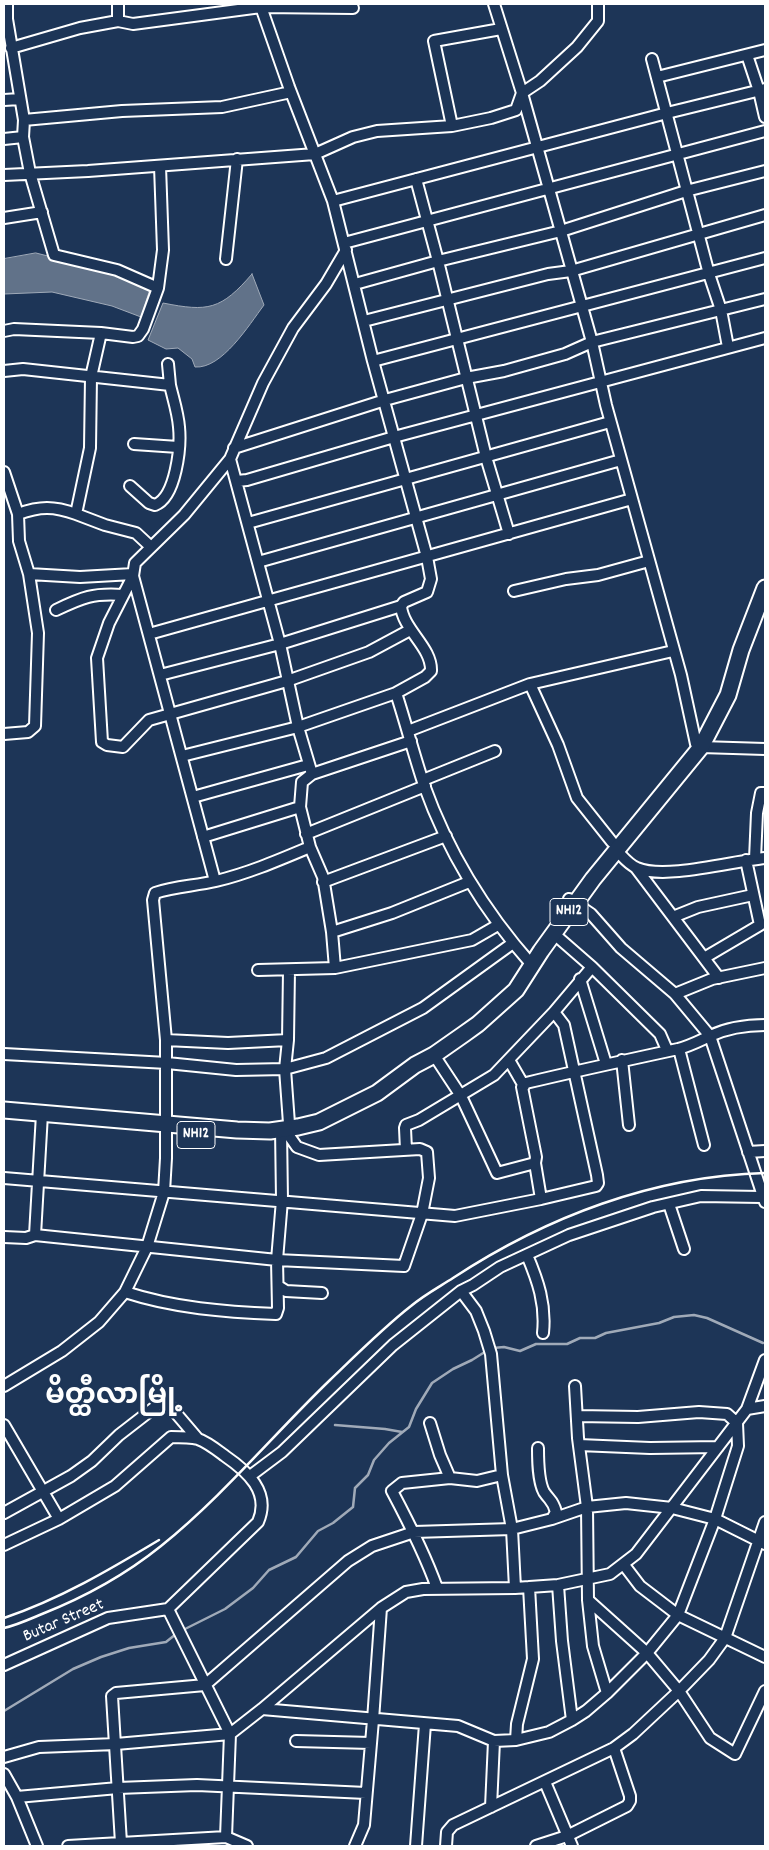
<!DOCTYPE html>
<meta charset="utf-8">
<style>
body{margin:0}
#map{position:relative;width:769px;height:1850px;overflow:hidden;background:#1d3557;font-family:Dekko,sans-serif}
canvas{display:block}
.frame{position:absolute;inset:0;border:5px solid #fff;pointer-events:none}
</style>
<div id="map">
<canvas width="769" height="1850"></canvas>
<div class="frame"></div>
</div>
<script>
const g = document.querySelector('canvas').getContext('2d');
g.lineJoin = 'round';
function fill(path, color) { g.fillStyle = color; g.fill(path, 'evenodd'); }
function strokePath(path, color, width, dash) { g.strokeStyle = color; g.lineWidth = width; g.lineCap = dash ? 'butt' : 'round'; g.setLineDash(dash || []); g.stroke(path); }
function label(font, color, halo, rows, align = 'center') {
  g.font = font + ' Dekko,"Noto Sans Myanmar",sans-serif'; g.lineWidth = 5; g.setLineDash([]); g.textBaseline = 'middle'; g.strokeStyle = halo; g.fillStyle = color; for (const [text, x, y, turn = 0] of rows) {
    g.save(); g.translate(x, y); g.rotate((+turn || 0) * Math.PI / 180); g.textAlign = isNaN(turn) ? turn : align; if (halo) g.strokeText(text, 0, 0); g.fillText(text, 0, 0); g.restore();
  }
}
const water = new Path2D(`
 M36,253L119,274L150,289L141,317L112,306L52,292L4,294V259Z
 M252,274L264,305C249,325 222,369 195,367L192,359L178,348L166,349L148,340L163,303C208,312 221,310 252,274Z`);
fill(water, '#617289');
strokePath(water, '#a0aab8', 1);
strokePath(new Path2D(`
 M493,1348L504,1347L520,1351L536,1344H567L580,1338H595L606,1333L659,1323L674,1317L694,1315L707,1318L763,1343
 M335,1425L385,1429L402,1432
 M181,1631L225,1609L253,1588L269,1570L296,1557L318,1531L333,1523L353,1507L355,1488L368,1475L374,1460L389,1443L409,1427L416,1409L432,1383L453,1369L472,1360L488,1350
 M4,1711L73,1669L101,1657L129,1648L166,1642L176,1634`), '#a0aab8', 2.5);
const minor = new Path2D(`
 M118,4V21
 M260,4L289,87L333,201L373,361L427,557L431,579L427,592L404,602L401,606C403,630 432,647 431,671L425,677L396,693C406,724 414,755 424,785C448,852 485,912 532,965
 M494,4L522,93L592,342L606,405L681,675L696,744L701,747L765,749
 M11,48L80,28L118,21L133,24L261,7L353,8
 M747,55L759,91L765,117
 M652,59L709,274L721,310L728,347
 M657,77L765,50
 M4,100L20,99
 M24,120L122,111L222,107L291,92
 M452,126L434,41L501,29
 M4,139L23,137
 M4,175L88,171L315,154L353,137L377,131L452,126L491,118L516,110L522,93L540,81L577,47L598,21V4
 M416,179L438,261L486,457L509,534
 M333,201L667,113L765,89
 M4,218L42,212
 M344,243L765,131
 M226,259L237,159
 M355,284L438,261L561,231L686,191L765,171
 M158,288L163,250L160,166
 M364,321L548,274L571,271L765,215
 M4,331L14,329L101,333L133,337L138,336L143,329L158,288L117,270L54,255L30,173L23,137L24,120L7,19V4
 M373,361L765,258
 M168,364L170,385
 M4,371L23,369L170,385C173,398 178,413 179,427C181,447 176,497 155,505L149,503L130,486
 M134,444L178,447
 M234,448L385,400L466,378L504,371L565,354L592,342L765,299
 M230,459L280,644L298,727L312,774L302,782L300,807L310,847L323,877L332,932L335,968
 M4,472L18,514L19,541L29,574L38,633L35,726L28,732L4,734
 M237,481L247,480L394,437L765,338
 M18,514C40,506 54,506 76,514L90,448L91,377L101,333
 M76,514L105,525L136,533L151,547
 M248,523L610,422
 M258,562L621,460
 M29,574L80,577L133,574
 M133,576L109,623L97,658L102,742L107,745L123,747L149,720L287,681L369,652L410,630
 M514,591L566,579L598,575L649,561
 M56,610C83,597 93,593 123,595
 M149,634L632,499
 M160,675L280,644L401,606
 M530,684L558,745L577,798L612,842
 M408,731L530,684L673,651
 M182,756L298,727L396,693
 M312,774L411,741
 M423,780L495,751
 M193,797L308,765
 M306,834L425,786
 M203,837L300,807
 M616,850C622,856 629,865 637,868C665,880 733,861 765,858
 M755,859L757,813L761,793H765
 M636,868L719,978
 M215,881L133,576L135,563L184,515L230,459L263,383L293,328L326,284L346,250
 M323,882L446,836
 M569,899L591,914L621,948L675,994L710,1036L765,1202
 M673,917L698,907L753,895
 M332,932L392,913L469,882
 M553,933L592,967L660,1034L667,1050
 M704,958L760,925L746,860
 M258,970L335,968L472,940L498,925
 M580,979L606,1064
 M675,994L712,979L765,968
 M166,1040L228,1043L288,1040
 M679,1049L704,1145
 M4,1054L167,1063L236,1070L285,1069L326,1058L423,1008L513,943
 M434,1055L461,1096L497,1173L535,1163
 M509,1060L524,1086
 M622,1060L629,1125
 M406,1150L405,1128L406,1125L419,1120L494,1075L554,1012L592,967
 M748,1152L765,1151
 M4,1178L455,1216L541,1199L535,1163L536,1157L522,1087L526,1083C576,1071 627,1060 678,1049C690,1046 699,1041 710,1036C727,1028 746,1025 765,1025
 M541,1199L596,1186L598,1183L597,1175L564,1025L554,1012
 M669,1204L684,1249
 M35,1235L42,1114
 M4,1237L26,1238L35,1235L277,1260L404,1266L422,1214L429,1178L427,1152L420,1149L319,1155L297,1147L290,1137L285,1069L288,1040L289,970
 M527,1255C538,1281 546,1304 543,1333
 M278,1286L286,1291L322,1293
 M461,1291L476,1311L484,1331L491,1354L502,1475L512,1529L515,1588
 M125,1292C174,1308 225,1312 276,1314L278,1308L277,1260L282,1200L281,1129
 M4,1386L62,1351L99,1322L125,1292L147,1247L164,1192L166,1158V1040L153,900L155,893C175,886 195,886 216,881C249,873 279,860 310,847
 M575,1386L578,1438L587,1507L588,1600L647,1653L679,1691L710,1738L735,1754L765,1691
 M747,1409L765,1406
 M430,1423L440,1455L450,1478
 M4,1425L59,1519
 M579,1445L650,1448L718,1447
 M538,1448C538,1460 538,1481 544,1492C550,1501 553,1500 556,1512L552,1519
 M250,1476L282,1452L393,1345L461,1291L473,1285L500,1267L569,1235L653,1207L701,1196L761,1197L764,1199
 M4,1513L71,1476L92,1461L119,1435L159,1404L164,1403L169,1405L198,1439
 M4,1545L59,1519L115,1486L171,1437C179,1437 190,1437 198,1439C207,1442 217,1450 225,1456C247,1471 271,1492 258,1522L168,1609
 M624,1565L640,1586L678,1615L765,1657
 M558,1585L562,1641L572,1720
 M437,1588C425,1554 409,1523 392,1491L402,1483L450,1478L477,1481L502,1475
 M588,1600L593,1646L607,1693
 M168,1609L230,1734L226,1837
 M4,1665L108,1618L168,1609
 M262,1709L458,1726L494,1741L516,1740L549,1732L572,1720L586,1711L607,1693L647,1653L678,1615L715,1519L738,1446L737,1423L727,1414L699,1412L638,1417L577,1416
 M516,1740L517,1724L533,1659L529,1587
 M296,1741L371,1743
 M4,1757L39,1747L116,1744L230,1734L262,1709L381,1608L406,1592L423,1589L515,1588L558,1585L610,1574L636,1554L747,1409L765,1360
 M4,1774L17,1797L37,1846
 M545,1782L572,1846
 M17,1797L118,1788L197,1785L366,1793
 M491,1807L494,1741
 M121,1843L112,1696L116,1693L205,1685L348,1561L372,1546L414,1532L512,1529L552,1519L587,1507L626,1503L672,1508L715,1519L765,1544
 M68,1846L226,1837L247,1846
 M355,1846L364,1825L373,1720L381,1608
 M416,1846L425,1724
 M446,1846L447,1832L453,1825L614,1748L633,1734L679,1691L709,1660L725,1638L765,1522
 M536,1846L567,1836L627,1806L630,1801V1796L614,1748`);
const highway = new Path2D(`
 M4,1110L237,1130L270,1131L298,1127L319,1122L377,1093L415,1065L434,1055L464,1034L478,1024L516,990L541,951L593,879L701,747L728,695L741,650L765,588`);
strokePath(minor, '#fff', 14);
strokePath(highway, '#fff', 19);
strokePath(minor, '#1d3557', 10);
strokePath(highway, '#1d3557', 15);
strokePath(new Path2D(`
 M4,1618C60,1599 109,1570 159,1540
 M4,1628C17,1625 30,1619 42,1614C85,1597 125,1575 161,1546C223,1496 273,1435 330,1380C355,1356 384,1327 411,1306C424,1295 439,1287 453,1278C546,1217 653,1176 765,1173`), '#fff', 2.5);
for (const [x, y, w] of [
 [569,912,38],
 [196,1135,38]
]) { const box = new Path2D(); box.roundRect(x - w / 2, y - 13.5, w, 27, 4); g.fillStyle = '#1d3557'; g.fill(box); strokePath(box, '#fff', 1); }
label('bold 16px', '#fff', null, [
 ["NH12",569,912],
 ["NH12",196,1135]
]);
label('18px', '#fff', '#1d3557', [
 ["Butar Street",64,1622,-23]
]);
label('bold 28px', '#fff', '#1d3557', [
 ["မိတ္ထီလာမြို့",114,1399]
]);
</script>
